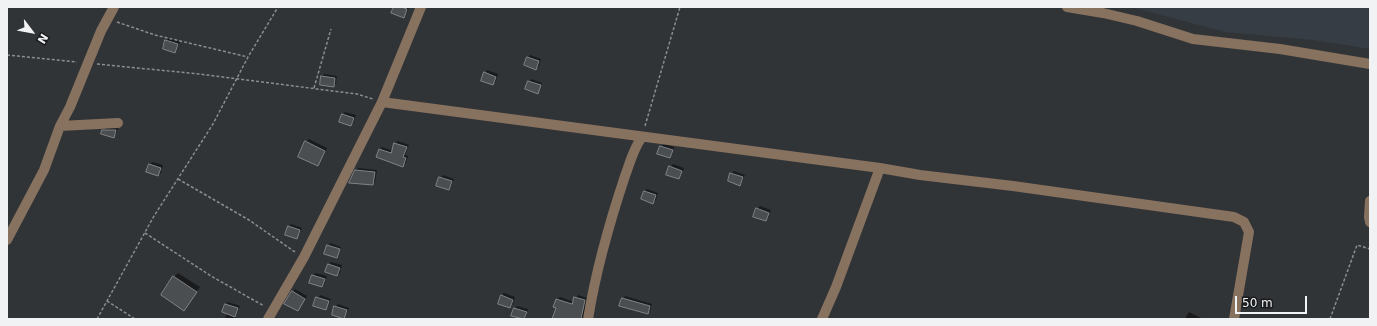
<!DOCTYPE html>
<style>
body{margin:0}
#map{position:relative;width:1377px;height:326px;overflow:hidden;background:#313437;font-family:"DejaVu Sans",sans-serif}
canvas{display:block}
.frame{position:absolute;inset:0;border:8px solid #f0f2f4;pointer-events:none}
.north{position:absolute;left:12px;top:12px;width:40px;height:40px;-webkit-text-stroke:3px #1a1b1d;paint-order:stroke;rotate:122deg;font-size:11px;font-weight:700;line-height:16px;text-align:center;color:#f0f2f4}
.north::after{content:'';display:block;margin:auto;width:14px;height:18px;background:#f0f2f4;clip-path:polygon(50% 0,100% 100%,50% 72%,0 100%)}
.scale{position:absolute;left:1235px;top:296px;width:72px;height:18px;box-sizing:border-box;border:2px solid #f0f2f4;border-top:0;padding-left:5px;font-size:12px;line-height:14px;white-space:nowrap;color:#f0f2f4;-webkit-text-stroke:3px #1a1b1d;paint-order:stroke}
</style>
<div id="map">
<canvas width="1377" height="326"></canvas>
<div class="frame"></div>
<div class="north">N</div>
<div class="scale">50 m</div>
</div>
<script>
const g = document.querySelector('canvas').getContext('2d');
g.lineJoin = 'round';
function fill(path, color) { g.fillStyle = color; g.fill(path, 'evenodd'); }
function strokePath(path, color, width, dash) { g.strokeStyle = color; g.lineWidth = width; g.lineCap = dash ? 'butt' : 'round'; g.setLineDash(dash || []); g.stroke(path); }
fill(new Path2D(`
 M1131,7H1370V49L1313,40L1225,32Z`), '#363d45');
fill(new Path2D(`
 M395,7H409L406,14L404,16Z
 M169,38L180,42L177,49L175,52L166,41Z
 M530,55L541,59L539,66L536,69L527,58Z
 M487,70L498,74L496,81L493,84L485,73Z
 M324,74L337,76L336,83L334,86L322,77Z
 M531,79L542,83L540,90L537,92L529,82Z
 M345,112L356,115L354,122L351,125L340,121L343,114Z
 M106,128H118L116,134L113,137L103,131Z
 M309,139L327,148L318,165L306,142Z
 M398,141L409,145L405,155L408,156L406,163L403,165L379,149L382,147L393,151L395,143Z
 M664,144L674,147L672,155L669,157L658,154L661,146Z
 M152,162L163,165L161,173L158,175L150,164Z
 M673,164L684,168L681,175L678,178L670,167Z
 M358,168L377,170L375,182L373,184L356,171Z
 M734,171L745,175L742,182L740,185L731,174Z
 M443,175L454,179L451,186L449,189L440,178Z
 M647,189L658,193L656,200L653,202L645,191Z
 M760,206L771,210L768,217L766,220L757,209Z
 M291,224L302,228L299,235L297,238L288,227Z
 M330,243L341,247L339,254L336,257L328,246Z
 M331,262L342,265L340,273L337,275L326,272L329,264Z
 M178,273L200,287L184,309L174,277Z
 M316,273L327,276L324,284L322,286L311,282L313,275Z
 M295,289L307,296L298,310L293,292Z
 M504,293L515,297L513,304L510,307L501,296Z
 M320,295L331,299L328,306L326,309L317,298Z
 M578,295L587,298L584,319H553L557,307H554L557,299L560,297L574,302Z
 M625,296L652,304L650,311L647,313L623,298Z
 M228,302L240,306L235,319H225L227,313L226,304Z
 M338,304L349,308L346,315L344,318L335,307Z
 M517,306L528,309L526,317L524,319L512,315L515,308Z
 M1189,312L1203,319H1185Z`), '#0007');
const building = new Path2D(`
 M394,7H401L407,9L404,18L391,13Z
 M165,40L178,44L175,53L163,49Z
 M527,57L539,61L536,70L524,65Z
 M484,72L496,77L493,85L481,81Z
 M321,76L335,78L334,87L320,85Z
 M528,81L541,85L538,94L525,89Z
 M342,114L354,118L351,126L339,122Z
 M102,130H116L114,138L101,134Z
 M305,141L325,151L318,166L298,157Z
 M394,143L407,147L403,157L406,158L403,167L376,157L379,149L391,153Z
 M660,146L673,150L670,158L657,154Z
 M149,164L161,168L158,176L146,172Z
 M669,166L682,171L679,179L666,175Z
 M355,170L375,172L373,185L349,183Z
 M730,173L743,177L740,186L728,181Z
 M439,177L452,181L449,190L436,186Z
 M644,191L656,195L653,204L641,199Z
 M756,208L769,213L766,221L753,217Z
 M288,226L300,230L297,239L285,235Z
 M327,245L340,249L337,258L324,254Z
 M328,264L340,268L337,276L325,272Z
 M312,275L325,279L322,287L309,283Z
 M173,276L197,292L184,311L161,295Z
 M292,291L305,299L298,311L284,304Z
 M501,295L513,300L510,308L498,304Z
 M316,297L329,301L326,310L313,306Z
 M574,297L585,300L581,319H552L556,308L553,307L556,299L572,304Z
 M622,298L650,306L648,314L619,306Z
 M225,304L238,308L235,317L222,312Z
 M334,306L347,310L344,319L332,315Z
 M514,308L527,312L524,319L511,316Z`);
fill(building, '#4b4e51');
strokePath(building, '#808387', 1);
strokePath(new Path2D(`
 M117,22L155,35L248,57
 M7,55L77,62
 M97,64L199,74L357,94L373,99
 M314,88L331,29
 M645,126L680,7
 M178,179L249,220L295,252
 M145,233L211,276L264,306
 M107,301L135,319
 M97,319L154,216L213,124L248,57L278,7
 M1330,319L1357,245L1370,249`), '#8b8d90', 1.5, [3, 2]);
strokePath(new Path2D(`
 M1067,7L1103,13L1137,21L1193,39L1280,49L1370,64
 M382,102L880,168L920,175L1013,186L1234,217L1244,222L1249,232L1234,319
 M60,126L118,123
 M1370,201L1369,217L1370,222
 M7,240L44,170L60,126L70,107L101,31L114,7
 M268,319L304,257L382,102L421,7
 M588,319C596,270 609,224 625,176C630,163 633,149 642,137
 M822,319L836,287L880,168`), '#87715f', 10);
</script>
